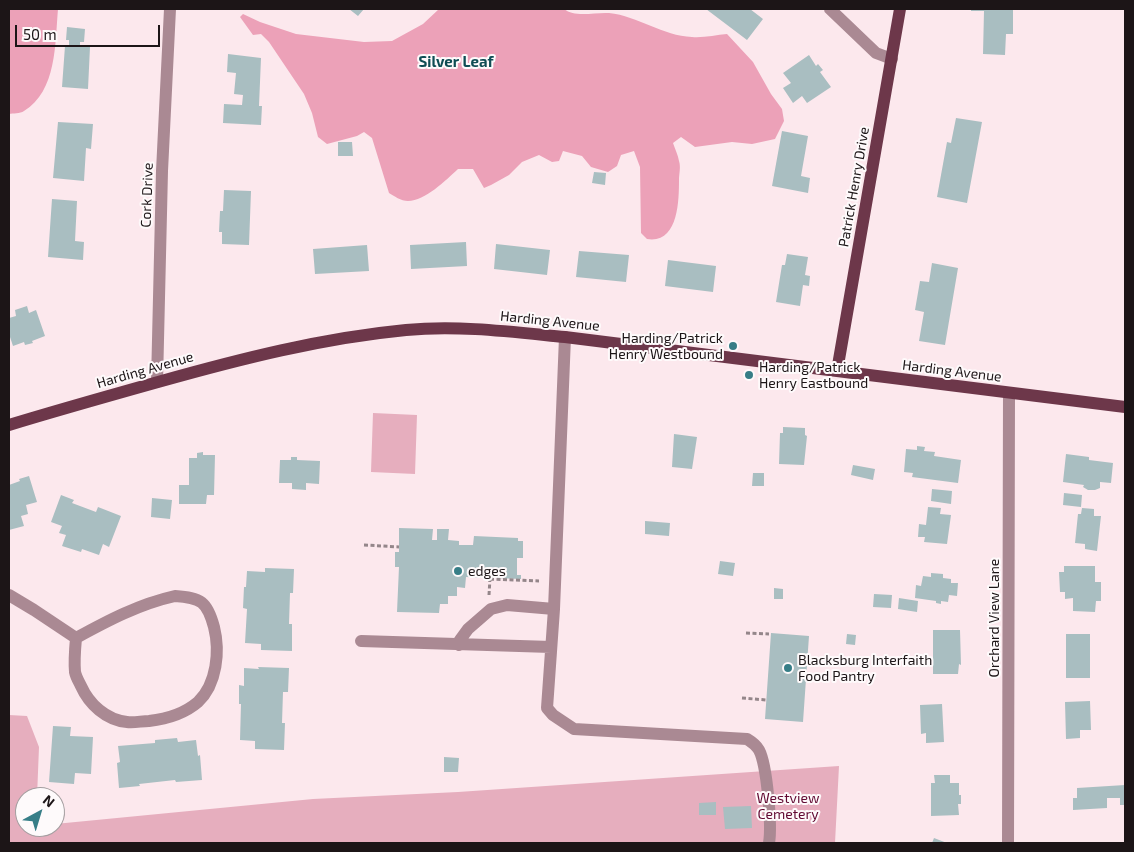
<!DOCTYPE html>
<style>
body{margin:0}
#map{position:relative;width:1134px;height:852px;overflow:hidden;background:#fce8ed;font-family:"Exo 2",sans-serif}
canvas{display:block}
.frame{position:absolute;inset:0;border:10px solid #1c1517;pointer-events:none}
.north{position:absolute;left:15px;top:787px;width:50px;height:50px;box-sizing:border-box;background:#fefafb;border:1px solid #a49ea0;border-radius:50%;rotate:39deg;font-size:14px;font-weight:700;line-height:20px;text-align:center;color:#1c1517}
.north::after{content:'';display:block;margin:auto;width:18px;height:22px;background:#377e87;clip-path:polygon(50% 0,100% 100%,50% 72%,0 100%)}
.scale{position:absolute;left:15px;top:25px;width:145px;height:22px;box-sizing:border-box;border:2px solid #1c1517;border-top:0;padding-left:6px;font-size:15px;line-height:18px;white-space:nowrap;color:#1c1517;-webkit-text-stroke:4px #fefafb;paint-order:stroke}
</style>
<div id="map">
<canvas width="1134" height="852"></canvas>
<div class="frame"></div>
<div class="north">N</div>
<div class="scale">50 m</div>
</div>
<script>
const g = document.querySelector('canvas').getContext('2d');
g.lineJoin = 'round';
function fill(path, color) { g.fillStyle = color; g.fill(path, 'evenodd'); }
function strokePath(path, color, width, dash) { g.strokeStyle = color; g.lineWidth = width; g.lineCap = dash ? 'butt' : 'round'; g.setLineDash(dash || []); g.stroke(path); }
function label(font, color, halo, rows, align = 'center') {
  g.font = font + ' "Exo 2",sans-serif'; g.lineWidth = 4; g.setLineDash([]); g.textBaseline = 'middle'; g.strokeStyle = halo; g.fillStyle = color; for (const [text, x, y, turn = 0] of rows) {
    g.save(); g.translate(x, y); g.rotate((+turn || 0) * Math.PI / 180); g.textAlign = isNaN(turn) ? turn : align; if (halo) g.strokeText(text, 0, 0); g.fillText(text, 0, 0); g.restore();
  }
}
fill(new Path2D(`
 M373,413L417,415L415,474L371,472Z
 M9,715L27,716L39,747L37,797H25V827H55V824L313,799L458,792L839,766L835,843H9Z`), '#e6aebe');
fill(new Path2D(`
 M9,9H58C55,43 57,91 24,111C20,114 13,113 9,114Z
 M439,9H564C575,18 595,12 609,13C638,16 663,36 692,37C703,38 716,35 727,34L753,62L771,94L782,109L784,121L775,139L752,144L732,142L695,147L681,137L673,143C675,149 678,155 679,161C681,167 679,174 679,180C679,202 678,244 647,239L641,233L640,167L634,151L621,155L617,166L608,172L591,167L582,156L563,151L559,161L552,162L539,155L522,162L509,175L491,185L484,188L473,169H458C446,180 425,201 408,201C401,201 394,196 389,193L372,138L364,132L357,136L327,144L318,137L312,113L304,94L269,42L261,34L253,35L240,17L243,14L260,22L296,34L364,42L392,41L423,24Z`), '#eca1b8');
fill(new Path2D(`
 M349,9H364L358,16Z
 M706,9H750L763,19L747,40Z
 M971,9H1013V34H1006L1005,55L983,54L984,11H971Z
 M67,27L85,29L84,42H80V47H90L88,89L62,87L65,46H69V40H66Z
 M228,54L261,58L259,106H262L261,125L223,123L224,104L242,105L243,95L234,94L236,73L227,72Z
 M809,55L816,66L818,64L823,70L820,72L831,87L807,103L802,96L793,103L783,88L791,83L783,73Z
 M956,118L982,122L967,203L937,197L947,142L951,143Z
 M58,122L93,124L91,149L86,148L84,181L53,178Z
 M782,131L808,136L801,176L810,178L808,193L772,186Z
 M338,142H352L353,156H338Z
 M594,172L606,173L605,185L592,183Z
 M224,190L251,191L249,245L222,244V232H219L220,211H223Z
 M52,199L77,201L75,241L84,242L83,260L48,257Z
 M466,242L467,266L411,269L410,245Z
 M496,244L550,250L547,275L494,269Z
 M367,245L369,271L315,274L313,249Z
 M579,251L629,255L626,282L576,277Z
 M787,254L808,257L805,275L810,276L809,286L803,285L800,306L776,302L782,265H785Z
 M668,260L716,266L713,292L665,286Z
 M932,263L958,268L945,345L919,341L924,312L915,310L920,281L929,282Z
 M27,306L29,313L36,310L45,336L32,341L33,343L25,345L24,342L13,346L9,334V318L16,316L15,310Z
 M783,427L805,428V435L807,436L804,465L779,464L780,433H783Z
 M674,434L697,437L692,469L672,467Z
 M917,446L925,447L924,451L935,452L934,456L961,460L958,483L912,477L913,473L904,472L906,449L917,450Z
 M203,452V455H215L214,495H207L206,504H179V485H189V458H197V453Z
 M1066,454L1089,457V460L1113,463L1111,483L1100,482V488L1095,490H1088L1083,487L1084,485L1063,482Z
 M291,457H297V460L320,461L319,484L306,483V490L292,489V483H279L280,460H291Z
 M853,465L875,469L873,480L851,475Z
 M753,473H764V486H752Z
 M29,476L37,502L26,505L28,514L21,516L24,526L9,530V485L20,481L19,479Z
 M932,489L952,491L951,504L931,501Z
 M1064,493L1082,495L1081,507L1063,505Z
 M61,495L74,500L72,503L96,512L98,507L121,516L109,547L103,544L99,555L82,549L81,552L62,546L66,535L59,533L62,526L51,522Z
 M152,498L172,500L170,519L151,517Z
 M928,507L941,508L940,514L951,515L947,544L924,542L925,537H918L919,524L926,525Z
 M1082,508L1094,509V516H1101L1097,551L1085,549V544L1075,543L1078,514H1081Z
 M645,521L670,523L669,536L645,534Z
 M399,528L433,529L432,540H437V529H449L448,540L459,541V545H473L474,536L518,538V541H523V558H517V575H521V579L466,577L465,588L457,587V596H448V604H440L439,613L397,612L399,567H395V552H399Z
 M720,561L735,563L733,576L718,574Z
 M1064,566H1095V582H1101V601H1096L1095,612L1073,611V598L1065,599V592H1060L1059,572H1064Z
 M265,568L294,569L293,593H290L289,624H292V651L261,650V644L245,643L247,609L243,608L244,587H246L247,571L265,572Z
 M931,573L943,574V578L951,579V583H958L957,596L949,595L948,602L941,601V604L936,603V601L915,598L916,585L921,586L923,576L931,577Z
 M774,588L783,589V599H774Z
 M874,594L892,595L891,608L873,607Z
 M899,598L918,601L917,612L898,609Z
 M933,630H960L961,665L959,664L958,674H933Z
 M771,633L809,636L803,722L765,719Z
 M847,634L856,635L855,645L846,644Z
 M1066,634H1090V678H1066Z
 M258,667L289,668L288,692H283L282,723H285L284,750L255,749V741L240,740L241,704H239V685L244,686V668L259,669Z
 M1090,701L1091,730H1080V738L1066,739L1065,702Z
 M942,704L944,742L926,743V733L921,734L920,705Z
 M53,726L71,727L70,736L93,737L91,774L75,773L74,784L49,782Z
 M177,738L178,742L196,740L198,756L200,755L202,780L176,782L175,780L139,784L140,786L119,788L117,763L120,762L118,746L155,743V740Z
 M444,757L459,758L458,772H444Z
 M934,775H950V783H959V795H961V804H958L959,815L931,816V783H935Z
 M1125,785V805H1120V798H1107V808L1073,810V798H1077V788Z
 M716,802V815H699V803Z
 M751,806L752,828L725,829L723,807Z
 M934,838L947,843H932Z`), '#a9bec1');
strokePath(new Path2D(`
 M364,545L399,547
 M490,579L539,581
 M489,595L490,578
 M746,633L769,634
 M742,698L766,700`), '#94868a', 3, [4, 2.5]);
strokePath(new Path2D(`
 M830,9L876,53L892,59
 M565,337L554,609L547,708L553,715L574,729L747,739C752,742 756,745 759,750C767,765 772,826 769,843
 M157,382L162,171L170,9
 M9,595L34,610L76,638
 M175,596C201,598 207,601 214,627C220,651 217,684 198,702C184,714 167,719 149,721C142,721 134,723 127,722C106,720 89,704 81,686C79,682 76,677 75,672C74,661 75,649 76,638C107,621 139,604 175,596Z
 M361,641L551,647
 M459,645L460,640L468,629L491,609L507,605L554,609
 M1008,843L1009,393`), '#aa8993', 12);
strokePath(new Path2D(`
 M837,371L900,9
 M9,425C58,410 108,396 158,382C240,359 322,338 406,330C459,325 513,332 565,337L1125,407`), '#6d374a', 12);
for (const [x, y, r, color] of [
 [733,346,5,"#377e87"],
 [749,375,5,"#377e87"],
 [458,571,5,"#377e87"],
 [788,668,5,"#377e87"]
]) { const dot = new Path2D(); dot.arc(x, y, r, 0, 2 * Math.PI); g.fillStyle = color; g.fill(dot); strokePath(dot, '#fefafb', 2); }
label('14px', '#1c1517', '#fefafb', [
 ["Patrick Henry Drive",854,187,-80],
 ["Cork Drive",147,195,-88],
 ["Harding Avenue",550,321,6],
 ["Harding Avenue",145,370,-16],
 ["Harding Avenue",952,371,7],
 ["Orchard View Lane",994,618,-90]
]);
label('14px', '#1c1517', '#fefafb', [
 ["Harding/Patrick",723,338,"right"],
 ["Henry Westbound",723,354,"right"],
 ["Harding/Patrick",759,367],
 ["Henry Eastbound",759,383],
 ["edges",468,571],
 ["Blacksburg Interfaith",798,660],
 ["Food Pantry",798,676]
], 'left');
label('14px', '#610932', '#fefafb', [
 ["Westview",788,798],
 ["Cemetery",788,814]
]);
label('bold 15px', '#0f4d54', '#fefafb', [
 ["Silver Leaf",456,62]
]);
</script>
